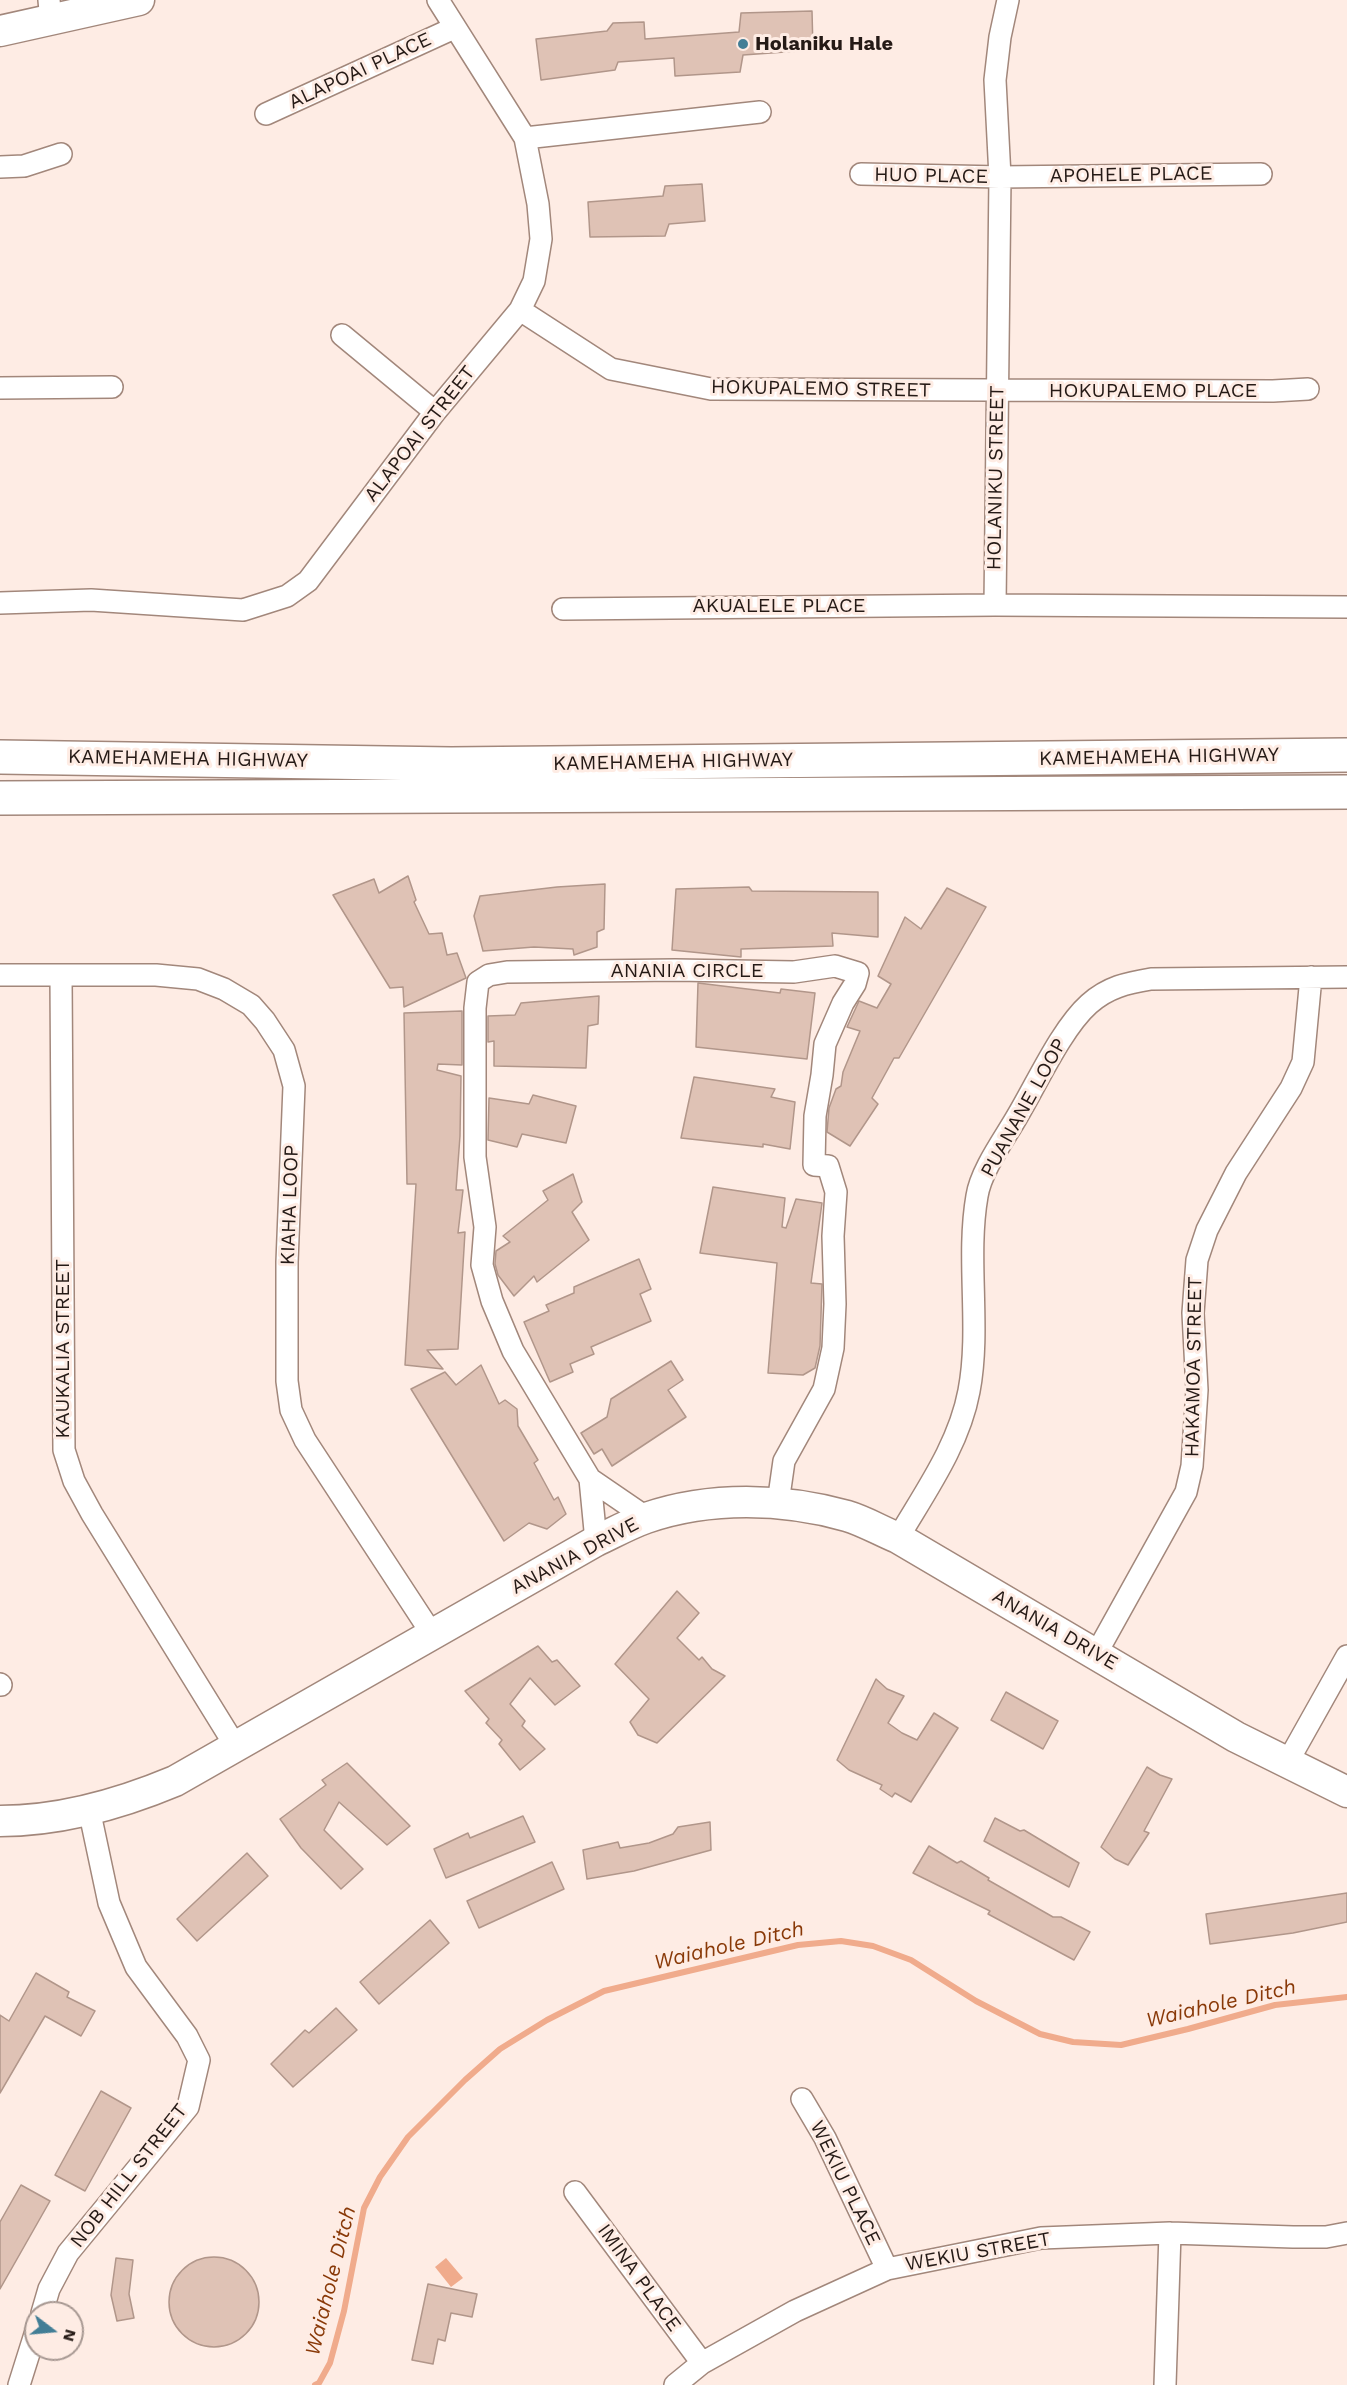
<!DOCTYPE html>
<style>
body{margin:0}
#map{position:relative;width:1347px;height:2385px;overflow:hidden;background:#feece4;font-family:"Work Sans",sans-serif}
canvas{display:block}
.north{position:absolute;left:24px;top:2301px;width:60px;height:60px;box-sizing:border-box;background:#feece4;border:2px solid #a79892;border-radius:50%;rotate:106deg;font-size:16px;font-weight:700;line-height:24px;text-align:center;color:#251a16}
.north::after{content:'';display:block;margin:auto;width:21px;height:27px;background:#427e96;clip-path:polygon(50% 0,100% 100%,50% 72%,0 100%)}
</style>
<div id="map">
<canvas width="1347" height="2385"></canvas>
<div class="north">N</div>
</div>
<script>
const g = document.querySelector('canvas').getContext('2d');
g.lineJoin = 'round';
function fill(path, color) { g.fillStyle = color; g.fill(path, 'evenodd'); }
function strokePath(path, color, width, dash) { g.strokeStyle = color; g.lineWidth = width; g.lineCap = dash ? 'butt' : 'round'; g.setLineDash(dash || []); g.stroke(path); }
function label(font, color, halo, rows, align = 'center') {
  g.font = font + ' "Work Sans",sans-serif'; g.lineWidth = 6; g.setLineDash([]); g.textBaseline = 'middle'; g.strokeStyle = halo; g.fillStyle = color; for (const [text, x, y, turn = 0] of rows) {
    g.save(); g.translate(x, y); g.rotate((+turn || 0) * Math.PI / 180); g.textAlign = isNaN(turn) ? turn : align; if (halo) g.strokeText(text, 0, 0); g.fillText(text, 0, 0); g.restore();
  }
}
fill(new Path2D(`
 M446,2258L463,2278L451,2287L435,2267Z`), '#f0ab8c');
strokePath(new Path2D(`
 M315,2385L319,2383L330,2363L344,2311L364,2208L380,2177L408,2137L465,2080L500,2049L547,2020L604,1991L798,1945L841,1941L873,1946L911,1960L976,2001L1040,2034L1073,2042L1121,2045L1188,2029L1275,2005L1347,1997`), '#f0ab8c', 6);
const building = new Path2D(`
 M812,11L813,50L743,55L740,72L675,76L674,58L618,62L615,70L541,80L536,39L607,31L613,23L644,22L645,39L739,32L741,13Z
 M702,184L705,221L669,224L665,236L590,237L588,202L663,196L665,186Z
 M408,876L416,900L414,902L429,934L442,933L447,955L457,953L466,978L404,1007L403,987L390,988L333,895L374,879L379,893Z
 M605,884L604,929L597,932V947L574,955L573,949L534,947L483,951L474,916L480,896L557,887Z
 M749,887L752,891L878,892V937L832,933L833,946L741,949V957L672,950L676,889Z
 M947,888L986,907L899,1058H894L872,1098L878,1104L850,1146L827,1132L829,1108L836,1089L841,1086L843,1072L860,1031L847,1027L859,1001L877,1008L891,984L878,976L905,917L921,929Z
 M698,983L780,993L781,989L815,993L807,1059L696,1047Z
 M599,996L598,1024L588,1026L586,1068L494,1066V1041L488,1042V1016L515,1015L521,1003Z
 M462,1011V1065L438,1064L437,1070L461,1076L460,1136L456,1190H463L458,1233L465,1232L458,1349L427,1350L443,1369L405,1365L416,1184H407L404,1013Z
 M694,1077L775,1089L771,1097L795,1102L790,1149L763,1144V1147L681,1138Z
 M533,1095L576,1106L566,1143L522,1134L517,1147L488,1140L489,1098L529,1104Z
 M573,1174L582,1202L572,1212L589,1240L537,1282L534,1276L514,1296L498,1275L495,1264L496,1251L510,1242L503,1236L548,1200L543,1191Z
 M713,1187L785,1198L782,1227L786,1228L796,1199L822,1203L811,1283L822,1284L820,1346L815,1368L803,1375L768,1373L777,1263L700,1253Z
 M639,1259L651,1289L640,1294L651,1321L591,1347L594,1354L570,1364L573,1372L550,1382L524,1322L549,1311L546,1305L574,1293V1287Z
 M671,1361L683,1380L668,1390L686,1417L612,1466L602,1449L594,1454L581,1433L607,1417L611,1399Z
 M481,1365L499,1404L505,1400L517,1409L518,1426L538,1460L534,1463L554,1500L558,1497L566,1514L547,1529L529,1523L504,1541L411,1389L445,1372L456,1385Z
 M677,1591L699,1613L677,1638L699,1660L702,1657L712,1669L725,1676L657,1743L638,1735L630,1722L649,1699L615,1664Z
 M538,1646L552,1662L557,1660L580,1686L555,1705L530,1678L510,1704L525,1721L522,1726L545,1749L520,1770L499,1744L502,1740L486,1723L489,1719L465,1691Z
 M876,1679L887,1689L904,1696L888,1723L902,1733L917,1740L934,1713L958,1728L911,1802L895,1793L892,1797L880,1789L882,1785L849,1770L837,1760Z
 M1006,1692L1058,1721L1043,1749L991,1720Z
 M347,1763L410,1826L387,1845L339,1802L324,1830L363,1869L341,1889L301,1848L280,1819L326,1785L322,1780Z
 M1147,1767L1160,1775L1172,1779L1144,1831L1149,1833L1128,1865L1115,1859L1101,1847Z
 M523,1816L535,1842L446,1878L434,1849L468,1833L470,1838Z
 M995,1818L1020,1831L1024,1830L1079,1863L1069,1887L984,1841Z
 M710,1822L711,1850L634,1871L587,1879L583,1850L618,1842L620,1848L649,1843L673,1834L678,1827Z
 M929,1846L957,1863L961,1861L989,1878L988,1880L1053,1917H1061L1090,1932L1074,1960L988,1914L990,1911L913,1873Z
 M247,1853L268,1876L197,1941L177,1919Z
 M552,1862L564,1889L479,1928L467,1901Z
 M1347,1893V1922L1293,1933L1210,1944L1206,1914Z
 M430,1920L449,1943L379,2004L360,1982Z
 M36,1973L69,1992L67,1997L95,2011L81,2036L45,2016L0,2093V2015L9,2021Z
 M336,2008L357,2030L293,2087L271,2064L305,2030L309,2033Z
 M101,2091L131,2108L85,2191L55,2175Z
 M21,2185L50,2201L0,2289V2222Z
 M169 2302a45 45 0 1 1 90 0a45 45 0 1 1-90 0Z
 M116,2258L133,2260L129,2294L134,2318L117,2321L111,2295Z
 M428,2284L477,2294L472,2317L451,2313L445,2341L438,2339L433,2364L412,2360Z`);
fill(building, '#dfc2b5');
strokePath(building, '#b1968a', 1.5);
const street = new Path2D(`
 M49,0L51,21
 M266,114L454,28
 M525,138L760,112
 M0,167L24,166L61,154
 M861,174L1000,177L1261,174
 M520,310L611,369L711,389L1273,391L1308,389
 M342,335L435,412
 M0,388L112,387
 M0,603L91,600L243,610L287,596L308,581L435,412L520,310L534,281L541,239L538,204L525,138L438,0
 M995,605L1000,177L995,80L1000,37L1008,0
 M563,609L995,605L1347,607
 M0,975H156L198,979L224,989L251,1005L265,1021L284,1050L294,1086L287,1262V1381L291,1410L305,1440L432,1634
 M61,976L64,1450L74,1481L92,1514L236,1747
 M590,1479L647,1518
 M898,1538C925,1492 959,1445 969,1391C981,1328 966,1259 977,1196C981,1170 1005,1138 1018,1115C1037,1083 1062,1028 1089,1004C1108,987 1127,983 1151,979L1347,977
 M596,1541L590,1479L513,1351L492,1301L482,1265L485,1227L475,1157V1008L478,982L489,975L507,972L675,970L794,972L835,966L858,973L855,984L843,1003L825,1044L822,1075L815,1116L814,1165L828,1166L836,1192L833,1236L835,1304L833,1348L824,1389L784,1461L778,1503
 M1096,1654L1186,1492L1192,1466L1197,1390L1193,1313L1197,1260L1207,1230L1236,1173L1291,1088L1303,1062L1311,977
 M0,1684L1,1685
 M1287,1763L1347,1656
 M802,2099L825,2138L887,2269
 M575,2192L702,2363
 M42,2313L49,2289L68,2253L188,2107L199,2060L187,2036L136,1967L109,1903L89,1809
 M19,2385L36,2331
 M675,2385L702,2363L795,2311L887,2269L1041,2238L1170,2233L1293,2237H1326L1347,2233
 M1165,2385L1170,2233`);
const secondary = new Path2D(`
 M0,31L139,0
 M0,1821C60,1821 120,1804 175,1781L596,1541C613,1533 629,1524 646,1518C710,1496 783,1498 847,1516C864,1521 881,1531 898,1538L1236,1737L1347,1792`);
const primary = new Path2D(`
 M0,757L451,764L1347,755
 M0,798L1347,792`);
strokePath(street, '#a2877b', 24);
strokePath(secondary, '#a2877b', 33);
strokePath(primary, '#a2877b', 36);
strokePath(street, '#fff', 21);
strokePath(secondary, '#fff', 30);
strokePath(primary, '#fff', 33);
for (const [x, y, r, color] of [
 [743,44,6,"#427e96"]
]) { const dot = new Path2D(); dot.arc(x, y, r, 0, 2 * Math.PI); g.fillStyle = color; g.fill(dot); strokePath(dot, '#feece4', 2); }
label('bold 20px', '#251a16', '#feece4', [
 ["Holaniku Hale",755,44]
], 'left');
label('20px', '#251a16', '#feece4', [
 ["ALAPOAI PLACE",360,71,-25],
 ["APOHELE PLACE",1131,175,-1],
 ["HUO PLACE",931,176,1],
 ["HOKUPALEMO STREET",821,389,1],
 ["HOKUPALEMO PLACE",1153,391],
 ["ALAPOAI STREET",420,434,-52],
 ["HOLANIKU STREET",996,478,-89],
 ["AKUALELE PLACE",779,606],
 ["KAMEHAMEHA HIGHWAY",1159,757,-1],
 ["KAMEHAMEHA HIGHWAY",188,759,1],
 ["KAMEHAMEHA HIGHWAY",673,762,-1],
 ["ANANIA CIRCLE",687,971],
 ["PUANANE LOOP",1024,1108,-61],
 ["KIAHA LOOP",290,1205,-88],
 ["KAUKALIA STREET",63,1349,-90],
 ["HAKAMOA STREET",1194,1367,-89],
 ["ANANIA DRIVE",575,1556,-28],
 ["ANANIA DRIVE",1055,1630,30],
 ["NOB HILL STREET",129,2176,-52],
 ["WEKIU PLACE",845,2183,64],
 ["WEKIU STREET",978,2252,-10],
 ["IMINA PLACE",639,2278,54]
]);
label('italic 21px', '#893908', '#feece4', [
 ["Waiahole Ditch",729,1946,-13],
 ["Waiahole Ditch",1221,2004,-13],
 ["Waiahole Ditch",331,2281,-76]
]);
</script>
